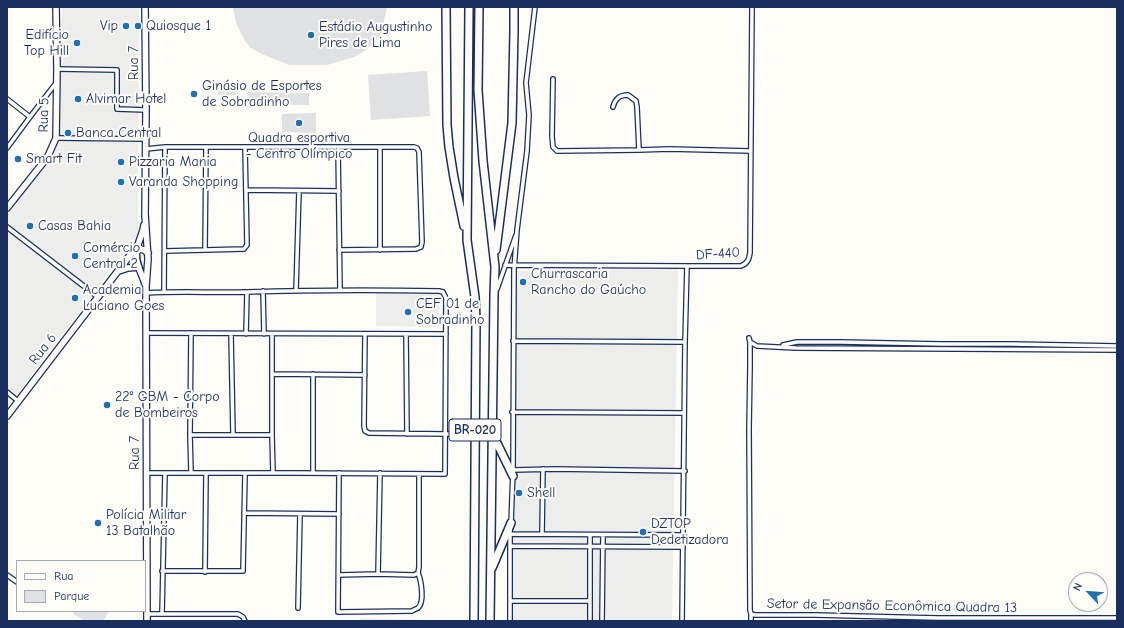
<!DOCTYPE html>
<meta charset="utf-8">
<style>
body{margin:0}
#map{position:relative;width:1124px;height:628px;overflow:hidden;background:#fdfcf7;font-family:"Comic Neue",sans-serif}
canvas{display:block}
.frame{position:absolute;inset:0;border:8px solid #1b2f5e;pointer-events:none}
.legend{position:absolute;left:16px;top:560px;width:130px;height:52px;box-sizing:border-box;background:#fdfcf7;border:1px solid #a3aaba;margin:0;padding:5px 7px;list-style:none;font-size:12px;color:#1b2f5e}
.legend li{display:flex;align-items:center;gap:8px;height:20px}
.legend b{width:20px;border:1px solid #a3aaba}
.north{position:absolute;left:1068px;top:572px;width:40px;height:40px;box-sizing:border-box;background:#fdfcf7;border:1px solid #a3aaba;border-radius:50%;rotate:296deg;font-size:11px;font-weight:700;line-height:16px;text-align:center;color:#1b2f5e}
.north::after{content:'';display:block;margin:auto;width:14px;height:18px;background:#1f6fb2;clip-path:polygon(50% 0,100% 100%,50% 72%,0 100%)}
</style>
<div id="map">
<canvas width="1124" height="628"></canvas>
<div class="frame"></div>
<ul class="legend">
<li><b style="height:5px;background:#fdfcf7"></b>Rua</li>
<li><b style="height:11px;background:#e0e1e3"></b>Parque</li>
</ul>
<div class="north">N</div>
</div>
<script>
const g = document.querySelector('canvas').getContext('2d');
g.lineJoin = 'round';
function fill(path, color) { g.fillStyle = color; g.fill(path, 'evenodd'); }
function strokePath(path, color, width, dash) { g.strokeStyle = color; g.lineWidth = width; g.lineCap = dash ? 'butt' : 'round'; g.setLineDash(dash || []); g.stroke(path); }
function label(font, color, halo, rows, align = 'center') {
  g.font = font + ' "Comic Neue",sans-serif'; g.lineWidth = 4; g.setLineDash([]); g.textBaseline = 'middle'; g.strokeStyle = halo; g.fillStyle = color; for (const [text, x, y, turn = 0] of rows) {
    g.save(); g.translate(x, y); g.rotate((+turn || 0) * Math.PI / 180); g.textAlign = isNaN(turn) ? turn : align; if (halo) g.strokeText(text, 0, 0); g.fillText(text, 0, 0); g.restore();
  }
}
fill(new Path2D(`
 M62,7H139L138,234L7,408V214L60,142Z
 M678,269L672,621H511L512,271Z
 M376,293H439L440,327L376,326Z
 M360,618L429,620V621H360Z`), '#edeeec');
fill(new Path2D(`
 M233,7H387L382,29L379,37L373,44L363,52L354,57L327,65H289L262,54L251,48L245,41L236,23Z
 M427,71L430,116L371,120L368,75Z
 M218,86H237L236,95H218Z
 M248,92L309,93V105L247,104Z
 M316,113V133L282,132V114Z
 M75,611H109L103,621H85L73,614Z`), '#e0e1e3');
const street = new Path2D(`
 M57,69L117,70V109L146,110
 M553,79L552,136L553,147L557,151L639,150L669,149L750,151
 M7,99L30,117
 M613,107C615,99 619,95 628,95L636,101L637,107L639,150
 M56,138L146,139
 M7,148L30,117L56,83
 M338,148L340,290
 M146,149L165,147H414L417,148L419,152L422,242L421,247L416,249L339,250
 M246,190L339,191
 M7,227L98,297
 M205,250L206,147
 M380,250V147
 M165,251L244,249L247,245L245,147
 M505,265L687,266H741C748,263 749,259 750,253L752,7
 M497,289L516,235
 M263,291L264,334
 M296,291L299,191
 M164,292L165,147
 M146,293C180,291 213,293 247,292C311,290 375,290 439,291L443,292L446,298L445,474C345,473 246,473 146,473
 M146,333L446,334
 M231,334L233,434
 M246,334L247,292
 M272,334V435L273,473
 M365,334L364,426L365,431L369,433L445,434H475
 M406,334L407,434
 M749,338L750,342V367L749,429L750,610L751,614L755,615H815L937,618H1117
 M513,341L685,342
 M750,342L757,346L796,348L1117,350
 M783,345L797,342H841L941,344H1011L1117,346
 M273,374L365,375
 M313,374V472
 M7,392L18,401
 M512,412L684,413
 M190,435H272
 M513,470L555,469L685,471
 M191,473L190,435L191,333
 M339,473L338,612L412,611C413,610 416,609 418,608C425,602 421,580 418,573
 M244,513L339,514
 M511,524L513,470L514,270L517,230L527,151L529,115L526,83L535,7
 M510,534L683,535
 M542,534L543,469
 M510,546L683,547
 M162,571H243L245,474
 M205,572L206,473
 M418,573L419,567V474
 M378,574L380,473
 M7,575L17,582
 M339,575L378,574L414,575L418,573
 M510,601H590
 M298,608L300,514
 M147,614H238L243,617L245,621
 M162,614L165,473
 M510,621V530
 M590,621V535
 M602,621L603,535
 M682,621L685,342L687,266
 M751,621V614`);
const secondary = new Path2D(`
 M7,208L42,164L48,156L56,138L57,69L56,7
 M145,214L148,259L146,286L147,621
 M145,217L146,110L145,7
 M144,225C143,234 138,241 137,250C134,261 142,274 145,284
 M119,271L128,268L139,267
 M7,416L134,250L137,248L144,250L148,253`);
const highway = new Path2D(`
 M446,7L447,125L449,147L454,178L464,226
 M469,7L467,240L475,297L476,320L474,621
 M479,7L478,90L483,161L495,267L494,295L490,621
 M496,250L512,123L514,31V7
 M493,435L513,476
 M492,568L511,523`);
strokePath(street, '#1b2f5e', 6);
strokePath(secondary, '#1b2f5e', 8);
strokePath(highway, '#1b2f5e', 10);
strokePath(street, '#fdfcf7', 3.5);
strokePath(secondary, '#fdfcf7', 5.5);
strokePath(highway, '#fdfcf7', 7);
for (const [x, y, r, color] of [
 [126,26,4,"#1f6fb2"],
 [138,26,4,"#1f6fb2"],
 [311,35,4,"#1f6fb2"],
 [77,43,4,"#1f6fb2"],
 [194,94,4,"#1f6fb2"],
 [78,99,4,"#1f6fb2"],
 [299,123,4,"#1f6fb2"],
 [68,133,4,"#1f6fb2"],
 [18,159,4,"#1f6fb2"],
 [121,162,4,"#1f6fb2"],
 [121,182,4,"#1f6fb2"],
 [30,226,4,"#1f6fb2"],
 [75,256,4,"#1f6fb2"],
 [523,282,4,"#1f6fb2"],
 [75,298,4,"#1f6fb2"],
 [408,312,4,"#1f6fb2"],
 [107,405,4,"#1f6fb2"],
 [519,493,4,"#1f6fb2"],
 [98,523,4,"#1f6fb2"],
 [643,532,4,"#1f6fb2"]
]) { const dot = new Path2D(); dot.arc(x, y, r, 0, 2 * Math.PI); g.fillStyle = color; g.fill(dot); strokePath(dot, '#fdfcf7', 1.5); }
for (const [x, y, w] of [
 [475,430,52]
]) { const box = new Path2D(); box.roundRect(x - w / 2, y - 11, w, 22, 3); g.fillStyle = '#fdfcf7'; g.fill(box); strokePath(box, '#1b2f5e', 1); }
label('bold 13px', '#1b2f5e', null, [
 ["BR-020",475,430]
]);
label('14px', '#1b2f5e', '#fdfcf7', [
 ["Vip",118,26,"right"],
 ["Quiosque 1",146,26],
 ["Estádio Augustinho",319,27],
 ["Pires de Lima",319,43],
 ["Edifício",69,35,"right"],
 ["Top Hill",69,51,"right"],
 ["Ginásio de Esportes",202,86],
 ["de Sobradinho",202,102],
 ["Alvimar Hotel",86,99],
 ["Banca Central",76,133],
 ["Quadra esportiva",299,138,"center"],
 ["- Centro Olímpico",299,154,"center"],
 ["Smart Fit",26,159],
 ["Pizzaria Mania",129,162],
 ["Varanda Shopping",129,182],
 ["Casas Bahia",38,226],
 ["Comércio",83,248],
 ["Central 2",83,264],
 ["Churrascaria",531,274],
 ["Rancho do Gaúcho",531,290],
 ["Academia",83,290],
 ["Luciano Goes",83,306],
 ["CEF 01 de",416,304],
 ["Sobradinho",416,320],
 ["22° GBM - Corpo",115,397],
 ["de Bombeiros",115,413],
 ["Shell",527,493],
 ["Polícia Militar",106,515],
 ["13 Batalhão",106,531],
 ["DZTOP",651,524],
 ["Dedetizadora",651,540]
], 'left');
label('14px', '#1b2f5e', '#fdfcf7', [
 ["Rua 7",134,63,-90],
 ["Rua 5",44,115,-89],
 ["DF-440",718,254,-4],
 ["Rua 6",43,349,-52],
 ["Rua 7",135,453,-90],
 ["Setor de Expansão Econômica Quadra 13",892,606,1]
]);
</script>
